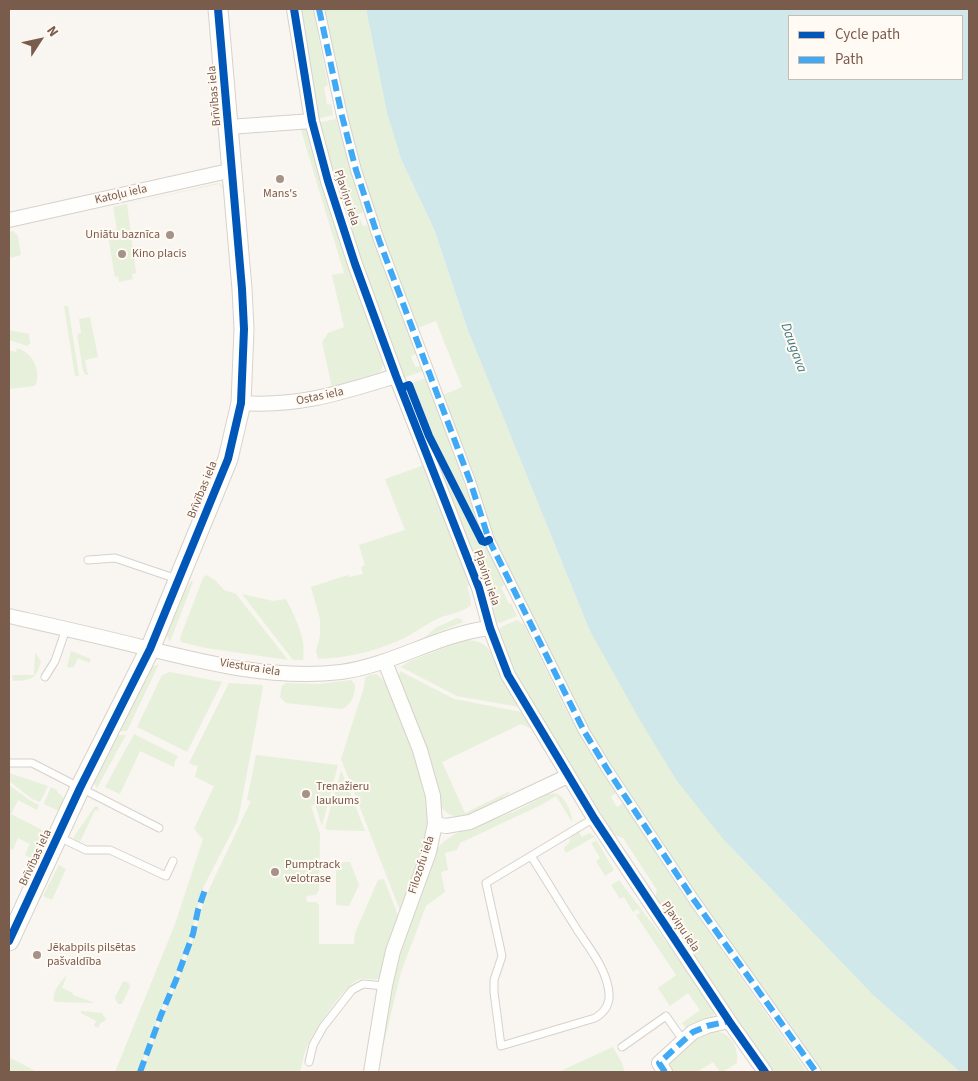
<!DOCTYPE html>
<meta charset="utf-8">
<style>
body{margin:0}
#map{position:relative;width:978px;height:1081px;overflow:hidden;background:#f9f5f0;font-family:"Source Sans 3",sans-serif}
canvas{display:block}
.frame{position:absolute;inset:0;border:10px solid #7a5c4d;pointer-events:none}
.legend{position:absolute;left:788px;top:15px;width:175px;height:65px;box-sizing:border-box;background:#fffaf3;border:1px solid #cabbb1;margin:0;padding:6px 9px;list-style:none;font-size:15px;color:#7a5c4d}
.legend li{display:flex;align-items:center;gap:10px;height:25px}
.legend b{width:25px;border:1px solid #cabbb1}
.north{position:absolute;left:15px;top:15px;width:50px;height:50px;-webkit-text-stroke:4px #fffaf3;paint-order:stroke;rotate:55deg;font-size:14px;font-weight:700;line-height:20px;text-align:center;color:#7a5c4d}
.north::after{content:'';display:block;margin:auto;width:18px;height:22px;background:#7a5c4d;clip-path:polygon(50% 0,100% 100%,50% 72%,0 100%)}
</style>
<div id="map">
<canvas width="978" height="1081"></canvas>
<div class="frame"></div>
<ul class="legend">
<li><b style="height:6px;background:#0057b8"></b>Cycle path</li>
<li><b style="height:6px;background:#3fa9f5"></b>Path</li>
</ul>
<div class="north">N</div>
</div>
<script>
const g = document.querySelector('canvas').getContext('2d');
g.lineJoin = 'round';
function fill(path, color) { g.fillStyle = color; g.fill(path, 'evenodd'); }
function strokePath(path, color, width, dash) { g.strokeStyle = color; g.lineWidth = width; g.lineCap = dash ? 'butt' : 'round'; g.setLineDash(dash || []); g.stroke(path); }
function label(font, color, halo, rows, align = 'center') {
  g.font = font + ' "Source Sans 3",sans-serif'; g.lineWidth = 4; g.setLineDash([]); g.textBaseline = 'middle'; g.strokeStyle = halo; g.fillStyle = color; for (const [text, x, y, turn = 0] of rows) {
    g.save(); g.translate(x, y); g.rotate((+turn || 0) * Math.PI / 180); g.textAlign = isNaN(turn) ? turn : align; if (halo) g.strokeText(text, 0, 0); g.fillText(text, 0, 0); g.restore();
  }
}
fill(new Path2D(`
 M296,9H313L328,85L324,87L327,105L331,104L333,115L317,119Z
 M325,9H366L387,113L401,159L434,229L467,328L589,629L724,840L872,994L960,1072H821L696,893L593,737L572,699L489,526L475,477L443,395L462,387L436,321L418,328C401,281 381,235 367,188C350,129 337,69 325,9Z
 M336,119L364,212L358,214L363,226L368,225L417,354L411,356L415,367L421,366L423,371L403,378L358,260L317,123Z
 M300,127L306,129L310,136L384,362L381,371L377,373L332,387L322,342L328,333L344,327L332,275L344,273Z
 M219,183L224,187L227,219L223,189L219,184L127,204L136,273L132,274L133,279L119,282L118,276L115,277L108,236L113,235L112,230L117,229L113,207Z
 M13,231L18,236L21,255L10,258L9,255V232Z
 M64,306H68L79,376H75Z
 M90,317L98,357L85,360L88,375H86L83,371L77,334L81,333L79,319Z
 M9,330L29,334L30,344L27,346L9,340Z
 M17,348C33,353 42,371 35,386L9,389V350L16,352Z
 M426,378L462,477L482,537L430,435L411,385L412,383Z
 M410,388L428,437L483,546L487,547L506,584L501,587L509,604L511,603L517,616L500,623L495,621L407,389Z
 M427,464L473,584L467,586L470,596L471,605C462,613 449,614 439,618C428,623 419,630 408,636C382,650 348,658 318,659L316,651L320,636V619L311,587L348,575L349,577L363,574L361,567L365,565L359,545L405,530L385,479Z
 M206,575L215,580L224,590L236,594L288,660L206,648L181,642L180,638L203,578Z
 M191,581L193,582L170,642L166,635L171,614Z
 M242,594L273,601L286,599C295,617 307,640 303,660H293Z
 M457,618L461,619L463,622L424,638L435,628Z
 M517,620L524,625L565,708L587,748L616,793L611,797L617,807L623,803L679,889L807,1072H771L655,899L657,890L623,838L613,835L580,779L524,693L510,667L498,632L501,627Z
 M464,640C492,639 494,659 503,679C507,689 513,698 519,707L457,696L401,667L408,662Z
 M71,651L91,659L89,663L78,658L73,668L67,667Z
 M35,653L41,661C36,680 31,680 13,681L12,675H34Z
 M159,664L127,731H117L151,667Z
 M400,671L454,699L522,712L532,729L521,724L442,762L465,813L510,791L509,793C494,804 468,824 449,814C437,808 436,787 433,776C425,744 410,712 398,681Z
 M170,672L222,682L187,752L137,727L162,675Z
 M376,674C398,686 425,787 428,813C430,822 429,831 427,840L401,913L341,759L364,687L365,678L369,675Z
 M351,680L355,685C355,695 352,704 342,709L286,703L280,697L282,686L286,683L319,684Z
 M229,683L262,685L263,687L241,805L237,822L204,886L199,900L192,933L175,979L159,1015L139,1072H115L175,924L203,839L194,829L214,786L195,777L198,765L196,766L189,763Z
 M134,734L178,756L175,761L174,767L140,751L120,794L105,787Z
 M115,735H126L97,788L93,782Z
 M256,755L338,765L322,826L315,804L311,806L320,834L319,890L316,895L306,896L307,902H316L319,905V944H354L355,933L378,880L384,879L399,918L382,976L378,979C370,980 363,977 356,981C342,989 314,1031 307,1046C304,1054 302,1064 300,1072H142L162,1017L178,980L196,931L204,900L251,801L247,800Z
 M341,771L342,772L365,831L328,830L325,828Z
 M9,773L48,786L40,802L32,799L9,781Z
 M9,785L31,801L39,805L37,810L18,800L11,814L48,833L35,860L25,855L30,844L18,838L13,850L9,848Z
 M51,787L57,790V792L63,797V802L59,811L44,804Z
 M548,794C551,794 554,793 557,794C565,797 573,814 572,822L556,796L541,805L460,843L457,850L445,853L448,870L441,872L445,892L426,906L401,972L377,1072L396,960L434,853C449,829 488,822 513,812C525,807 536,800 548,794Z
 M95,806L98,807L99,811L95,810L80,842L73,838Z
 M577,829L582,837L589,833L594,836L614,870L605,876L596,861L600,858L591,843L596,841L594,837L566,853L564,848L569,843L572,833Z
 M336,862H350L359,885L349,906L336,905Z
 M59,865L66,869L52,900L43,896Z
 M619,880L667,943L712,1007L714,1011L713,1018L686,1028L682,1023L700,1010L688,993L670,1006L658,988L676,975L636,915L640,913L638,909L633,912L624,897L620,899L611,885Z
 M67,975L62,988L73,993V995L95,1003L57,1002L54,1001C52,991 61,981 67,975Z
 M125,981L129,983L130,987L122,1004H118L115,998L122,983Z
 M81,1011L102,1013L106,1019L104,1022H101L98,1028L94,1026L96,1021L81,1013Z
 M712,1031C730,1031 739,1046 737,1063L723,1072H720L713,1062L697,1072H671L670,1064L671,1059L700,1034Z
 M613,1047L622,1063L625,1072H558Z
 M9,1057L37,1072H9Z`), '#e7f0db');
fill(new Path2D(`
 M366,9H969V1072H960L872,994L724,840L677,781L641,722L589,629L467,328L434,229L401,159L387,113ZM789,16H962V79H789Z`), '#d0e8ea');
const service = new Path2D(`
 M88,560L115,558L177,579
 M45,677L55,661L66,629
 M9,763H32L159,828
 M59,837L86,850H110L166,876L173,861
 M531,856C547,881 562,906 578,931C590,949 607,970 609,993C610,1004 605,1012 595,1018L501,1046L494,992V980L502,956L486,883L594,818
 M622,1047L666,1016L683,1040
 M309,1062L313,1045L323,1027L352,990L363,984L385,986`);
const pedestrian = new Path2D(`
 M319,9L342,116L356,170L379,240L470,481L489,540L584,731L607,769L694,900L816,1072`);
const minor = new Path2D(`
 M294,9L312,121L328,181L355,264L396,376L479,588L490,628L508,675L594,818L729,1021L765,1072
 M229,127L312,121
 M9,220L233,170
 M241,403C300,407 340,393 396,376
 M9,616C53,626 98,636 142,647C206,663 274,680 341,672C393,665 438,634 490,628
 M435,824L446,826L470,822L568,776
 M371,1072L385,986L393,951L429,852L435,824L433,796L420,750L385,662
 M665,1072L659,1063L693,1032L707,1026L729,1021`);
const secondary = new Path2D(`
 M9,941L80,788L150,649L228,459L241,403L244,329L242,289L218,9`);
strokePath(service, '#d7d1cb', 9);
strokePath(pedestrian, '#d7d1cb', 12);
strokePath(minor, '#d7d1cb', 16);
strokePath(secondary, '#d9d2cb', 21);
strokePath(service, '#fefefd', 7);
strokePath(pedestrian, '#fefefd', 10);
strokePath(minor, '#fefefd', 14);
strokePath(secondary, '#fefefd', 19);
strokePath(new Path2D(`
 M319,9L342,116L356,170L379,240L470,481L489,540L584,731L607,769L694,900L816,1072
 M140,1072L161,1015L176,980L193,934L198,910L206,887
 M665,1072L659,1063L693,1032L707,1026L729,1021`), '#3fa9f5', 6, [12, 6]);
strokePath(new Path2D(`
 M294,9L312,121L328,181L355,264L396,376L479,588L490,628L508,675L594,818L729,1021L765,1072
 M401,388L409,385L429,436L482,541L485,542L489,540
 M9,941L80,788L150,649L228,459L241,403L244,329L242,289L218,9`), '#0057b8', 8);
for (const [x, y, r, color] of [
 [280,179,5,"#a69286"],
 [170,235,5,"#a69286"],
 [122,254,5,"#a69286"],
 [306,794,5,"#a69286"],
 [275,872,5,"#a69286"],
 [37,955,5,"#a69286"]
]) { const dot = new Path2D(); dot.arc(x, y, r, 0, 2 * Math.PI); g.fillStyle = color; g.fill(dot); strokePath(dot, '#fffaf3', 2); }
label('12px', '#7a5c4d', '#fffaf3', [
 ["Brīvības iela",215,96,-95],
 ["Katoļu iela",121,195,-13],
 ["Pļaviņu iela",346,198,72],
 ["Ostas iela",320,397,-12],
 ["Brīvības iela",203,490,-68],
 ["Pļaviņu iela",486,578,71],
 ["Viestura iela",250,668,9],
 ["Brīvības iela",36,858,-65],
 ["Filozofu iela",422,865,-72],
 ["Pļaviņu iela",680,927,56]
]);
label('12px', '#7a5c4d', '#fffaf3', [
 ["Mans's",280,194,"center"],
 ["Uniātu baznīca",160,235,"right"],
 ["Kino placis",132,254],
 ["Trenažieru",316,787],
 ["laukums",316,801],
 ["Pumptrack",285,865],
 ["velotrase",285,879],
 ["Jēkabpils pilsētas",47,948],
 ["pašvaldība",47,962]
], 'left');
label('italic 14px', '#437c86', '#fffaf3', [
 ["Daugava",793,348,70]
]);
</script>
